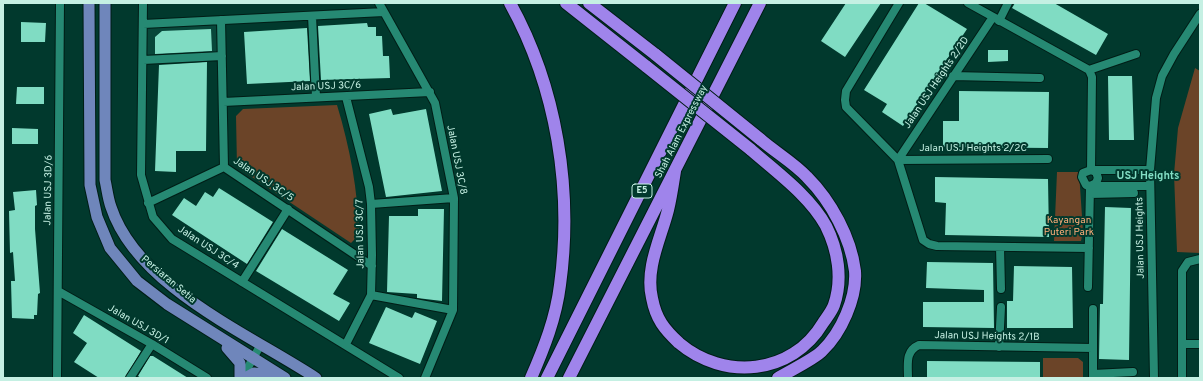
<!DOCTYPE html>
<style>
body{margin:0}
#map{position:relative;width:1203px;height:381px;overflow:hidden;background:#01392d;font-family:Overpass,sans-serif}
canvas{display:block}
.frame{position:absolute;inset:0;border:4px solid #c5f0e3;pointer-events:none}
</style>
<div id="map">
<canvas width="1203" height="381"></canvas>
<div class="frame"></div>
</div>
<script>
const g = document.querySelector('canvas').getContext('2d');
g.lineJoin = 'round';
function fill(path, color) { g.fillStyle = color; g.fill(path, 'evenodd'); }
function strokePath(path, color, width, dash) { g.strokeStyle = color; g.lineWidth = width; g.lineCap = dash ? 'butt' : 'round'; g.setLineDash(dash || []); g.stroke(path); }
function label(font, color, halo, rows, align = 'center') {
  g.font = font + ' Overpass,sans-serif'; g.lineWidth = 4; g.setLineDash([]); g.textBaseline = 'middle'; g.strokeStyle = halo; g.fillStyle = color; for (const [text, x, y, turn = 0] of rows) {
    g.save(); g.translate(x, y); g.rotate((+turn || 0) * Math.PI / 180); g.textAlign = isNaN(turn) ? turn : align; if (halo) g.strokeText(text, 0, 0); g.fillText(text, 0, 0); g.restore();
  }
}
fill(new Path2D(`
 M218,24L219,54L147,58V27Z`), '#08473a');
fill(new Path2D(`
 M1195,68L1200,71V253L1177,252L1174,174L1178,128Z
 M337,105C350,148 358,190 359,235L351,243L237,167L236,116L243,109Z
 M1057,172H1079L1083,231L1081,241H1054Z
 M1043,358H1078L1083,362V378H1043Z`), '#6b4428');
fill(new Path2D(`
 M846,3H881L845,57L821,41Z
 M919,3H924L967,29L903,126L882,112L887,104L864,90Z
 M1015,3H1054L1108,34L1096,55L1012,8Z
 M21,22L46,23L45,42H21Z
 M367,23L368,27H376V36H382L383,56H389L390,78L321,80L318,26Z
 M307,28L310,81L247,84L244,32Z
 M211,29L212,51L155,54V37L162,31Z
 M988,50H1008V61L988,62Z
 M207,62L206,151H176V172L155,171L159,65Z
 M1108,76H1132L1134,140H1109Z
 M17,87H44V104H16Z
 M959,91L1049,92L1048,148L943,147V121H959Z
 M391,109L393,115L426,109L442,191L386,197L369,114Z
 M12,128L38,129V144H12Z
 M935,177L1048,179L1049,237L945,235L946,203L935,202Z
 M219,188L273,222L247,264L172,215L184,198L196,206L205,192L213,197Z
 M36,190L37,205L35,206V229L40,293L38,294L37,315H34V319L12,318L11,281H15L13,252L10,253L9,211L15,210L13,192Z
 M1105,207L1131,208L1129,360L1099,359L1100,304H1103Z
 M418,209H444L442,301L417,298V294L387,292L389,216H418Z
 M282,229L348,270L333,294L350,303L339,321L256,271Z
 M927,262L993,263L994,328L923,327V302H984V290L926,288Z
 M1014,266L1072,267L1073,328H1007V301H1013Z
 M386,307L412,318L415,312L437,321L420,364L369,343Z
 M84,315L141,351L125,378H99L74,362L87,343L73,333Z
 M150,356H153L188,378H141L138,376Z
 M927,361L1040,362V378H927Z`), '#80dcc3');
const minor = new Path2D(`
 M143,3L141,175L153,217L172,239L399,378
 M379,3L435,103L454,198L453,310L425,378
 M899,3L846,91L845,100L846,107L898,160L923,240L929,244L937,246L1089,248
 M968,3L1089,70L1092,77L1091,170H1150
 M312,16L316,97
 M221,20L224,167L372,266
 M999,21L1008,3
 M143,24L384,12
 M143,60L222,56
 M1089,70L1136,54
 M953,76L1040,78
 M223,102L430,92
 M898,160L993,17
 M898,160L1048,159
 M1090,186L1096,183L1098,178L1096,172L1091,170L1083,173L1082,177L1086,185L1090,186H1150
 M1090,194L1134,193
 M148,203L224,167
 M371,204L454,198
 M1000,247L1001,289
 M242,282L288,209
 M1088,287L1090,186
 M58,291L152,344L207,378
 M371,295L453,310
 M1093,309V378
 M346,344L371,295L372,255L371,204L369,187L346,97
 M1182,344H1200
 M999,347L1001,307
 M1093,374L1133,372
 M57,378L60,3
 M130,378L152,344
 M242,378L260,346
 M908,378C908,364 905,351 919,345L1093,348
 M1154,378L1150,170L1156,98L1162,76L1174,54L1200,14
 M1182,378V271L1188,262L1200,259`);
const major = new Path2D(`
 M89,3L90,185L97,217L110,248L137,281L167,304L285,378
 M105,3V180C107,189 108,199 111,207C137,287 251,335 316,378
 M227,348L240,363V378
 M245,378L254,373L277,376`);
const highway = new Path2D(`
 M510,3C557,88 573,190 560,285C556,318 544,348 531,378
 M566,3L647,67
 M589,3L656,55
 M760,139C775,152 794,163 807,177C831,201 851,238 855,271C857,298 841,333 822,351C813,360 789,371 778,378
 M675,171C673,184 671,198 668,210C661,238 645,268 652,298C656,319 664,329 679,343C724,381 792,375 823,323C827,317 832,311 834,305C843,279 838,250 826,226C810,196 775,171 750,149
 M547,378L735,3
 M569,378L760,3`);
strokePath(minor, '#011d16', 10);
strokePath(major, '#011d16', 13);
strokePath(highway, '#011d16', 14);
strokePath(minor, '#268973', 8);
strokePath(major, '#6f86bb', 11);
strokePath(highway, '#9f84eb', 12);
const highwayBridge = new Path2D(`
 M656,55L760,139
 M647,67L750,149`);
strokePath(highwayBridge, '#011d16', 14, []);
strokePath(highwayBridge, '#9f84eb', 12);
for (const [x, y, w] of [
 [642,191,20]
]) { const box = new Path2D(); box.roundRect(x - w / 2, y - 7, w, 14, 3); g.fillStyle = '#01392d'; g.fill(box); strokePath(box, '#c5f0e3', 1); }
label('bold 9px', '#c5f0e3', null, [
 ["E5",642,191]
]);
label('10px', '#c5f0e3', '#01392d', [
 ["Jalan USJ Heights 2/2D",937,83,-56],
 ["Jalan USJ 3C/6",326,87,-2],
 ["Shah Alam Expressway",682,132,-63],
 ["Jalan USJ Heights 2/2C",973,149],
 ["Jalan USJ 3C/8",456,160,79],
 ["Jalan USJ 3C/5",263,180,34],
 ["Jalan USJ 3D/6",49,190,-89],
 ["Jalan USJ 3C/7",361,234,-91],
 ["Jalan USJ Heights",1141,238,-91],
 ["Jalan USJ 3C/4",208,248,33],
 ["Persiaran Setia",168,280,40],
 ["Jalan USJ 3D/1",138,325,30],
 ["Jalan USJ Heights 2/1B",987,337,1]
]);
label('10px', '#feae7a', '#01392d', [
 ["Kayangan",1069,221],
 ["Puteri Park",1069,233]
]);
label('bold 11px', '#82dec4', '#01392d', [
 ["USJ Heights",1148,177]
]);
</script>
